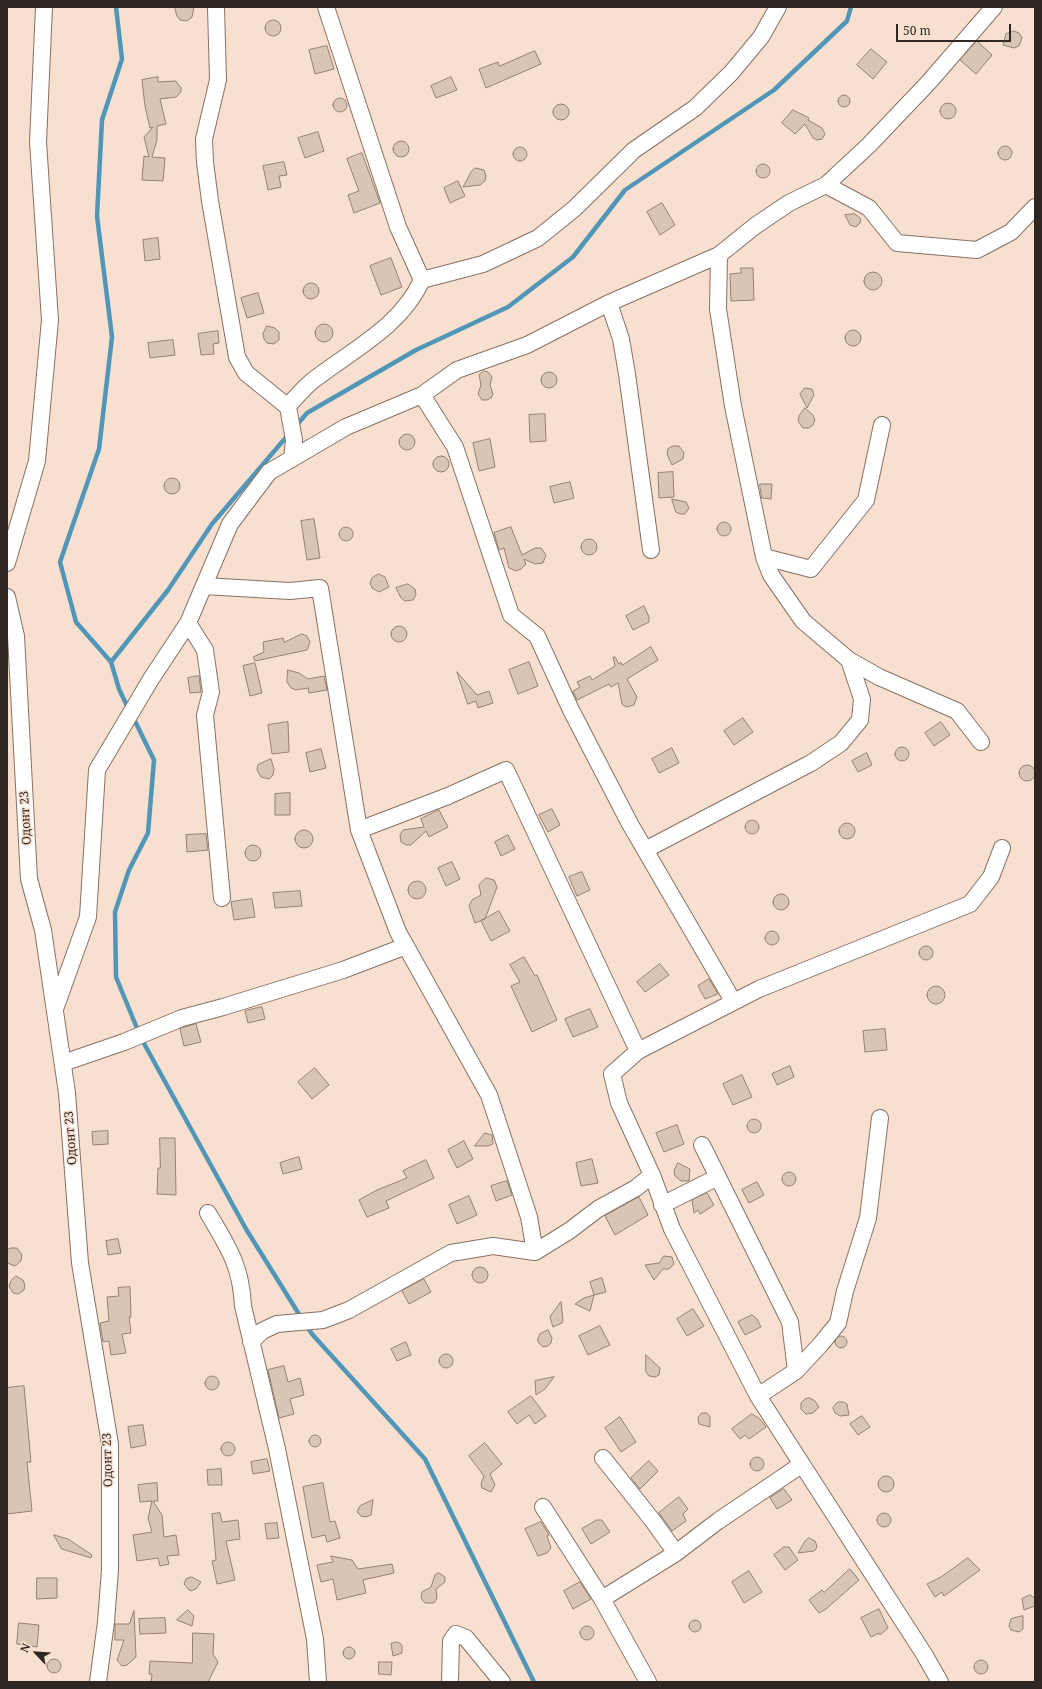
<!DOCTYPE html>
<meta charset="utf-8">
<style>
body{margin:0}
#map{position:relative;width:1042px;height:1689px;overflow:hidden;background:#f8e0d1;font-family:"Noto Serif",serif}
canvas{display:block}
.frame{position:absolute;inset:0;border:8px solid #2f2721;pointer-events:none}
.north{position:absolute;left:16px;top:1633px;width:40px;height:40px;-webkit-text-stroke:3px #f8e0d1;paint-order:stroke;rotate:295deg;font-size:11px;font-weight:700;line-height:16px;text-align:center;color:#2f2721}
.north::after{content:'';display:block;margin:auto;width:14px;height:18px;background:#2f2721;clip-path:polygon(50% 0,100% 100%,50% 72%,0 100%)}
.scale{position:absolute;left:896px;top:24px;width:115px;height:18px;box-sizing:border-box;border:2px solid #2f2721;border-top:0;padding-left:5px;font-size:12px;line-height:14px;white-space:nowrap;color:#2f2721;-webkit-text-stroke:3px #f8e0d1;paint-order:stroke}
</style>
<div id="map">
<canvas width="1042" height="1689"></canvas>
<div class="frame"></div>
<div class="north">N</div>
<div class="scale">50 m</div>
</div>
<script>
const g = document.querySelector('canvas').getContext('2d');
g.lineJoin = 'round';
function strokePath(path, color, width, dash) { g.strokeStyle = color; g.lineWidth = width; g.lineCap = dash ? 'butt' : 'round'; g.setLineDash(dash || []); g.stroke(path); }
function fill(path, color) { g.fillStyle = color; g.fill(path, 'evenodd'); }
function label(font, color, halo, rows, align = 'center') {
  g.font = font + ' "Noto Serif",serif'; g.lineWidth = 3; g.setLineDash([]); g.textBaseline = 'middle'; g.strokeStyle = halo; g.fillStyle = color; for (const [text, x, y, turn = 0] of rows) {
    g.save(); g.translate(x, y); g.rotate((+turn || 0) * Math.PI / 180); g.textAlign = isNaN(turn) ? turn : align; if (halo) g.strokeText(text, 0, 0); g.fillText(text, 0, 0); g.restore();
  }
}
strokePath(new Path2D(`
 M116,7L122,59L102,120L97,216L112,337L99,449L60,562L76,622L111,662L119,689L129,710
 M296,426L307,413L416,350L508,307L573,257L625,190L774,90L847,21L851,7
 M111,662L168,590L212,524L288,435
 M133,717L154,760L148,833L129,870L115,912L116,977L141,1038L246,1229L302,1319
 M306,1325L312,1334L425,1459L534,1682`), '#5296b7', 4.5);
const building = new Path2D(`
 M175,7H194L192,17L187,21L180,20L177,16Z
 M265 28a8 8 0 1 1 16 0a8 8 0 1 1-16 0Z
 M1014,31L1019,33L1022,38L1019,46L1014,48L1003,45L1006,34Z
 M977,41L992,55L976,74L960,60Z
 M327,46L334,69L315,74L309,50Z
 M871,49L887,62L873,79L857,65Z
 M535,51L541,64L486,88L479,69L498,62L499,66Z
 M158,77V82L176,81L181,88V92L176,97L160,99L166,124L157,126V140L152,157L165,158L163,181L142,180L144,156L149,157L144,137L153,127L150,128L145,106L142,80Z
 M451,77L457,90L436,98L431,86Z
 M838 101a6 6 0 1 1 12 0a6 6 0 1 1-12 0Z
 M333 105a7 7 0 1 1 14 0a7 7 0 1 1-14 0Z
 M940 111a8 8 0 1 1 16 0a8 8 0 1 1-16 0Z
 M553 112a8 8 0 1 1 16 0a8 8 0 1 1-16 0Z
 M793,110L809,118L808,120L822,128L825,134L822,139L817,140L813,138L805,124L795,134L782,123Z
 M318,132L324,151L305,158L298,138Z
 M393 149a8 8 0 1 1 16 0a8 8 0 1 1-16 0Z
 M998 153a7 7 0 1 1 14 0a7 7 0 1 1-14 0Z
 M513 154a7 7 0 1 1 14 0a7 7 0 1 1-14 0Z
 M362,153L380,203L354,213L348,195L359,191L347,159Z
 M284,162L287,175L279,176L281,187L268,190L263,166Z
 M756 171a7 7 0 1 1 14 0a7 7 0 1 1-14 0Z
 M475,168L484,170L486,176L485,181L480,185L463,187L471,172Z
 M458,181L465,196L450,203L444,188Z
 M662,203L675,225L660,235L647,212Z
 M855,214L861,219L860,223L856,227L850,225L845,215Z
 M158,238L160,259L145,261L143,240Z
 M391,258L402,287L381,295L370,266Z
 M741,268H753L754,300L731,301L730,274L741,273Z
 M864 281a9 9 0 1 1 18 0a9 9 0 1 1-18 0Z
 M303 291a8 8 0 1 1 16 0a8 8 0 1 1-16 0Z
 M258,293L264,313L247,318L241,298Z
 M315 333a9 9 0 1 1 18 0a9 9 0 1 1-18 0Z
 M267,326L275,328L279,332V340L274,344L267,343L264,339L263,334Z
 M845 338a8 8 0 1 1 16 0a8 8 0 1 1-16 0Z
 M218,331L219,343L213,344L214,354L201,355L198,334Z
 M173,340L175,355L150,358L148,343Z
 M484,371L488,372L492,377L490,385L493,394L491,398L487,400H482L478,394L481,385L479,375Z
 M541 380a8 8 0 1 1 16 0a8 8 0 1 1-16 0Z
 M805,388L812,389L814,395L807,408L800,394Z
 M805,408L813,415L815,420L813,425L809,428H803L798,421L799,416Z
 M545,414L546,441L530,442L529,415Z
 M399 442a8 8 0 1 1 16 0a8 8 0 1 1-16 0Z
 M490,439L495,467L479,471L473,443Z
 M673,446H679L684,453L683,459L672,465L667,454L668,449Z
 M433 464a8 8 0 1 1 16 0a8 8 0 1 1-16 0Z
 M673,472L674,497L659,498L658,473Z
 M164 486a8 8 0 1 1 16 0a8 8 0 1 1-16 0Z
 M570,482L574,498L554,503L550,487Z
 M760,484H772L771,499L762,498Z
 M672,499L686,502L689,508L685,514H680L676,512Z
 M314,519L320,558L307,560L301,521Z
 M717 529a7 7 0 1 1 14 0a7 7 0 1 1-14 0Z
 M511,527L522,555L535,548H541L546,555L543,563L535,564L524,559L526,564L521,569L516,571L509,568L504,548L499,550L494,533Z
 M339 534a7 7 0 1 1 14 0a7 7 0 1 1-14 0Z
 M581 547a8 8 0 1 1 16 0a8 8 0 1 1-16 0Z
 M379,574L385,577L389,587L379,592L372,588L370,583L372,578Z
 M408,584L415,589L416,595L413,600L405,601L401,598L396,588Z
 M644,606L649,617V622L633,630L626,616Z
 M391 634a8 8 0 1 1 16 0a8 8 0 1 1-16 0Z
 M302,634L307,636L310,642L307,650L255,661L253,657L264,652L263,642L283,638L284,642Z
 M651,647L658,660L627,679L637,697L634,705L626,707L622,704L618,683L611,687L609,684L577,700L573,691L580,687L577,682L590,676L592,680L615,666L613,657H615L619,664L621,662L622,665Z
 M529,662L538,686L518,694L509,670Z
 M255,663L262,693L250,696L243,666Z
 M288,670L299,673L308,679L324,676L327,690L309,693L308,688L296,690L291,688L287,682Z
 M457,672L477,695L489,691L493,703L478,708L476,701L468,704Z
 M199,676L201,692L190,693L188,678Z
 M743,718L753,732L734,745L724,731Z
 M288,722L289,752L272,754L268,725Z
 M941,722L950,735L934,746L925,733Z
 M895 754a7 7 0 1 1 14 0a7 7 0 1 1-14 0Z
 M672,748L679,763L659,773L652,759Z
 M321,749L326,768L310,772L306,753Z
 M867,753L872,765L858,772L852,761Z
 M271,759L274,769L273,775L269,779L261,777L257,770L258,765Z
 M1019 773a8 8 0 1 1 16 0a8 8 0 1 1-16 0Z
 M290,793V815H275V794Z
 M552,809L560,825L548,832L539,815Z
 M439,810L448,827L429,837L426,831L411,845H406L401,842L400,835L403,830L424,827L421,819Z
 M745 827a7 7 0 1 1 14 0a7 7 0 1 1-14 0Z
 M839 831a8 8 0 1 1 16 0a8 8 0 1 1-16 0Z
 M295 839a9 9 0 1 1 18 0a9 9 0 1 1-18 0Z
 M206,834L208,850L187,852L186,835Z
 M508,835L515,849L501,856L495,842Z
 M245 853a8 8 0 1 1 16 0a8 8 0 1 1-16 0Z
 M452,862L460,879L446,886L438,868Z
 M582,872L590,890L577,896L569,877Z
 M486,878L494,880L497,887L485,919L475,923L469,906L472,900L481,895L479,885Z
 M408 890a9 9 0 1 1 18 0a9 9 0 1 1-18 0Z
 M300,891L302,906L275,908L273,893Z
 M773 902a8 8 0 1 1 16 0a8 8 0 1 1-16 0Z
 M252,899L255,917L234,920L231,902Z
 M499,911L510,931L491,941L481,921Z
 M765 938a7 7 0 1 1 14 0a7 7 0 1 1-14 0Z
 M919 953a7 7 0 1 1 14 0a7 7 0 1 1-14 0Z
 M524,957L535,976L537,975L557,1020L532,1032L511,986L520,982L510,965Z
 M660,964L669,975L645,992L637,982Z
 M709,979L718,994L705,999L698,986Z
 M927 995a9 9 0 1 1 18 0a9 9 0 1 1-18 0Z
 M262,1007L265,1019L248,1023L245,1011Z
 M590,1009L598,1027L573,1037L565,1019Z
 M196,1024L201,1042L184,1046L180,1029Z
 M885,1029L887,1050L865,1052L863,1031Z
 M790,1066L794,1077L777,1085L772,1074Z
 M315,1068L329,1085L312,1099L298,1082Z
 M742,1075L752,1097L733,1105L723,1084Z
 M747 1126a7 7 0 1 1 14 0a7 7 0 1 1-14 0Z
 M677,1125L684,1144L664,1152L656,1133Z
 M108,1131V1144L93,1145L92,1132Z
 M485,1133L492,1135L493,1144L488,1146H475Z
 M160,1138H175L176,1195L157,1194L158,1168H160Z
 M464,1141L473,1159L457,1168L448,1150Z
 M299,1157L302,1169L283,1174L280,1163Z
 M592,1159L598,1183L581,1186L576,1163Z
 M426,1160L434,1178L386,1201L389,1208L367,1217L359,1200L377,1190L407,1178L403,1171Z
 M678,1163L690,1169L689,1181H681L675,1176L674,1171Z
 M782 1179a7 7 0 1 1 14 0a7 7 0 1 1-14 0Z
 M507,1181L512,1195L496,1201L491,1186Z
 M757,1182L764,1195L749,1203L742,1190Z
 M707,1193L714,1205L700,1214L698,1210L694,1213L692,1200Z
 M469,1196L477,1215L457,1224L449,1205Z
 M639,1197L648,1215L615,1235L605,1216Z
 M118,1239L121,1253L108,1255L106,1241Z
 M11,1248H17L22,1255L21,1261L15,1266L7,1263V1250Z
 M664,1256L672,1257L674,1264L669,1269H663L654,1280L645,1265L659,1263Z
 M472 1275a8 8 0 1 1 16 0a8 8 0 1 1-16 0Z
 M16,1276L23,1280L25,1285L24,1290L18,1294L13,1293L9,1286L11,1281Z
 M602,1278L606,1292L594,1295L590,1311L575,1304L584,1298L594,1295L590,1282Z
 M424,1279L431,1292L409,1304L402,1291Z
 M130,1287L131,1317H129L131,1333L122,1334L126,1353L111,1355L109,1341L103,1342L100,1323L109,1321L107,1297L119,1296L118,1288Z
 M561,1302L563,1320L562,1323L553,1327L550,1317Z
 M693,1309L704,1326L687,1336L677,1319Z
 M752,1315L757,1319L761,1327L745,1335L738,1322Z
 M600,1326L610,1345L588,1355L579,1336Z
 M548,1330L552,1338L551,1343L548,1346L543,1347L538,1342V1338L540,1334Z
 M835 1342a6 6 0 1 1 12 0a6 6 0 1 1-12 0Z
 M406,1342L411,1355L397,1361L391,1349Z
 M439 1361a7 7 0 1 1 14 0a7 7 0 1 1-14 0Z
 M646,1355L660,1368L659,1375L655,1377L649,1376L646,1372Z
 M284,1366L288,1382L300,1378L304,1395L290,1399L294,1414L279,1418L268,1370Z
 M205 1383a7 7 0 1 1 14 0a7 7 0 1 1-14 0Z
 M554,1377L545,1389L536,1395L535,1381Z
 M24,1386L31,1462H27L32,1511L7,1514V1388Z
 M531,1396L546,1416L535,1424L529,1415L517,1424L508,1412Z
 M810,1398L815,1401L819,1407L813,1413L806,1414L801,1409V1403L805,1399Z
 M838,1402H843L847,1404L849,1415L840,1416L835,1413L833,1408Z
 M702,1413H707L710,1417V1427L699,1424L698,1418Z
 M752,1414L760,1419L766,1427L749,1439L745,1435L740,1439L732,1429Z
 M862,1416L870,1427L858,1435L850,1424Z
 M620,1417L636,1442L621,1452L605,1428Z
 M143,1425L146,1445L131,1448L128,1427Z
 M309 1441a6 6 0 1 1 12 0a6 6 0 1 1-12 0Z
 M221 1449a7 7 0 1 1 14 0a7 7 0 1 1-14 0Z
 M485,1443L502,1464L490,1474L495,1485L491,1492L482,1488L481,1484L484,1476L469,1456Z
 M750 1464a7 7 0 1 1 14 0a7 7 0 1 1-14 0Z
 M267,1459L270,1471L253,1474L251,1462Z
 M649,1461L658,1471L640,1489L631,1478Z
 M221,1469L222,1485H208L207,1470Z
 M878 1484a8 8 0 1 1 16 0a8 8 0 1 1-16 0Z
 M157,1483L158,1501H153L162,1515L164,1537L176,1535L179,1555L167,1556L169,1564L160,1566L158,1558L137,1561L133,1535L152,1532L148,1518L152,1501L140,1502L138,1485Z
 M323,1483L330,1522L335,1521L340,1538L327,1542L325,1535L312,1538L303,1487Z
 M784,1489L792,1500L777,1509L770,1498Z
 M679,1497L688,1509L683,1514L686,1521L672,1531L659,1513Z
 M373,1500L371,1515L366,1517L361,1516L357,1512L360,1506Z
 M877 1520a7 7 0 1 1 14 0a7 7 0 1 1-14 0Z
 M220,1513L222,1522L238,1520L240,1539L226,1541L235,1580L217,1584L212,1561L216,1560L212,1514Z
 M597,1520H602L610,1532L591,1544L582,1529Z
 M541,1522L549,1535L547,1536L551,1548L547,1553L538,1556L525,1529Z
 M277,1523L279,1538L267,1539L265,1524Z
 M54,1535L68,1539L92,1555L91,1558L62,1549Z
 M809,1538L815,1541L817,1546L816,1549L814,1551L798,1553L805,1541Z
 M784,1547H789L798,1560L785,1570L774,1555Z
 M331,1556L352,1560L358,1569L392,1564L394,1573L363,1580L366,1593L337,1600L333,1579L321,1582L317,1565L333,1562Z
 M968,1558L980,1570L944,1596L942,1592L935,1597L927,1584L941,1577Z
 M850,1569L859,1580L826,1609L819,1613L809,1600L822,1590L824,1592Z
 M749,1571L762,1592L744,1603L732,1582Z
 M439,1573L445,1577V1582L436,1589L437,1598L434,1603H425L421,1598L422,1592L431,1587L435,1575Z
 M192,1577L201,1582L196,1589L190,1591L184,1584L186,1579Z
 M37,1578H57V1598L37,1599Z
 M580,1582L591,1599L573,1609L564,1591Z
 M1030,1595L1035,1598V1606L1024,1610L1022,1599Z
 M879,1609L888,1628L880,1635L879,1633L871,1637L861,1618Z
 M188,1610L194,1616L192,1626L177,1620Z
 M134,1611L136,1657L127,1665L122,1666L117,1660L124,1640H115V1624H129Z
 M1023,1616V1629L1019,1632L1011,1630L1009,1626L1011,1619Z
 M165,1618L166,1633L140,1634L139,1619Z
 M689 1626a6 6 0 1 1 12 0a6 6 0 1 1-12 0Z
 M19,1623L39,1625L37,1647L17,1644Z
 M580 1633a7 7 0 1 1 14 0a7 7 0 1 1-14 0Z
 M193,1633L214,1634L213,1654L218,1662L208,1682H151L152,1674H149L150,1661L192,1663Z
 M396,1642L400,1643L402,1646V1653L393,1656L391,1644Z
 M343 1653a6 6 0 1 1 12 0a6 6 0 1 1-12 0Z
 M47 1666a7 7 0 1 1 14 0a7 7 0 1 1-14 0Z
 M974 1667a7 7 0 1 1 14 0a7 7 0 1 1-14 0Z
 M379,1662H392L391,1675L379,1674Z`);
fill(building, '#d9c5b3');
strokePath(building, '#948170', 1);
const street = new Path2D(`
 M216,7L218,80L204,139L205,162L210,201L237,357L246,373L288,407L294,440L292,459
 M826,185L869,208L897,243L977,250L1011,232L1035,207
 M719,255L718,309L733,406L764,557L771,575L803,621L849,660L879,677L957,711L981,742
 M422,280L483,264L538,238L575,208L634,150L695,108L731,73L761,37L778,7
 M609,303L621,339L627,374L651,550
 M422,395L455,447L511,615L537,636L571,710L630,824L733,1001
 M288,406C295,398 303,389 311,382C350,351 400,328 422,280L398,227L326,7
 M764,557L811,569L866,500L882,425
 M7,563L37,461L50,320L38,142L44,7
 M204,586L290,591L320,588L359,830L398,932L489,1095L529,1217L535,1252L493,1246L451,1253L349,1310L323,1320L277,1324L262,1331L251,1342
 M7,597L16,636L29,879L43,930L67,1093L80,1263L110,1444V1570L106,1622L98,1682
 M188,623L205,650L211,692L205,715L222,898
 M359,830L448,796L506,770L638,1051
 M645,850L811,763L841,743L860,720L862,699L849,660
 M55,1009L88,917L97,770L151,679L188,623L230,524L269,472L346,427L422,395L457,370L527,345L609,303L719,255L755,226L789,203L826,185L869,145L929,82L994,7
 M63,1063L124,1042L182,1018L223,1007L343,970L406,946
 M702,1145L790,1322L796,1371L758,1396
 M662,1205L718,1177
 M208,1213C228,1247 241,1265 243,1306L277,1449L315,1639L318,1682
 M535,1252L569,1231L598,1209L636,1188L652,1175
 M796,1371L821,1344L838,1323L845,1291L868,1218L880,1118
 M603,1458L653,1521L676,1553
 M543,1507L602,1599L648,1682
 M602,1599L676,1553L718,1521L801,1465
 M450,1682L451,1641L456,1634L466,1638L502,1682
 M940,1682L924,1654L758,1396L672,1229L652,1175L619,1103L612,1074L638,1051L759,989L970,904L991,877L1002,848`);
strokePath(street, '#877164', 18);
strokePath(street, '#fff', 16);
label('12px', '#2f2721', '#f8e0d1', [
 ["Одонт 23",26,818,-93],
 ["Одонт 23",71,1138,-94],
 ["Одонт 23",108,1460,-92]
]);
</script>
